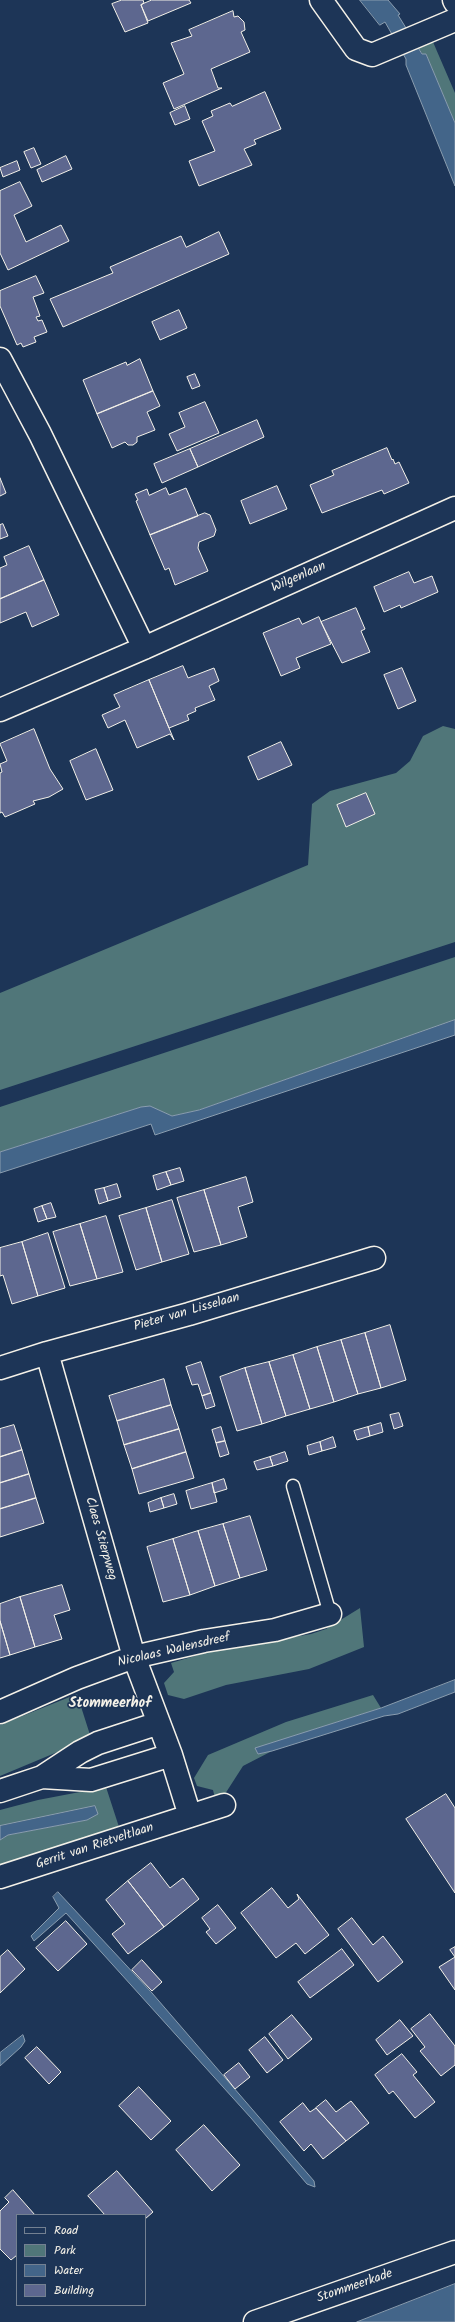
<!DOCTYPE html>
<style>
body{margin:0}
#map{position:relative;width:455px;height:2322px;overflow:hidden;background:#1d3557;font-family:Kalam,sans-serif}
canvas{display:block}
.legend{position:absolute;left:16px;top:2214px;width:130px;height:92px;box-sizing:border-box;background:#1d3557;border:1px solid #738091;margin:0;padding:5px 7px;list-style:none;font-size:12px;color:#f4f1e8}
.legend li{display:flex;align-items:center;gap:8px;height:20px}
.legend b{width:20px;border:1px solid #738091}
</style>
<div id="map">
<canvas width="455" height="2322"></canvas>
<ul class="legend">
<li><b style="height:5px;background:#1d3557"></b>Road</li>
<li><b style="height:11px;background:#507679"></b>Park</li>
<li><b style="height:11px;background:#436589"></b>Water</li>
<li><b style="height:11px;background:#5d678f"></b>Building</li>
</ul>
</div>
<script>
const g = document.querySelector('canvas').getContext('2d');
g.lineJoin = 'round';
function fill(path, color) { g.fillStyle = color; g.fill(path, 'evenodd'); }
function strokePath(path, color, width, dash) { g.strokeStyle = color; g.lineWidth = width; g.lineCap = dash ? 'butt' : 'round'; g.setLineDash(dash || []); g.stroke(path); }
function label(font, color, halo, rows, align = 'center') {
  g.font = font + ' Kalam,sans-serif'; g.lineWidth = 3.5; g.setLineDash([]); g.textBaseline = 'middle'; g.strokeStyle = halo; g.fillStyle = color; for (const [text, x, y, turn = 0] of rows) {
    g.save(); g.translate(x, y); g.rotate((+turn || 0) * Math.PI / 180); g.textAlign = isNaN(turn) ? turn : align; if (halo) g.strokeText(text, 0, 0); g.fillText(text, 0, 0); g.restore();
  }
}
fill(new Path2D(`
 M433,42L455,93V123L426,54L423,55L418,47Z
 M443,726L455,729V942L0,1090V993L308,865L312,804L330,791L396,773L410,761L423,736Z
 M455,957V1020L199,1110L172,1116L150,1107H141L0,1152V1107Z
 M360,1608L364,1647L309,1669L226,1685L184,1699L168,1695L164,1683L174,1672L171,1663L205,1653L311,1634L326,1629Z
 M77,1694L91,1738L0,1776V1725Z
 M373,1695L381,1708L256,1748L258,1754L272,1751L243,1766L225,1794L215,1798L213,1790L197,1786L194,1778L208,1755L286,1722Z
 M106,1787L119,1827L0,1865V1840L8,1835L87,1820L95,1806L0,1826V1810L38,1800Z`), '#507679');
const water = new Path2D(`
 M360,0H388L400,14L398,15L422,54H426L455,123V186L406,65V59L385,22L380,25Z
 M455,1020V1035L155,1135L151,1124L0,1173V1152L141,1107L150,1106L172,1116L199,1110Z
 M455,1680V1692L398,1714L384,1716L272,1751L258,1754L255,1748L381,1708Z
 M95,1806L98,1814L87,1820L8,1835L0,1840V1826Z
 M58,1892L152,1993L314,2181L315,2187L307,2184L251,2118L66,1913L34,1941L31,1936L59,1908L53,1897Z
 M23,2035L25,2041L21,2047L0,2066V2053Z
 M455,2284V2322H357Z`);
fill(water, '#436589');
strokePath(water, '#8a9daf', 1);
const building = new Path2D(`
 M122,0H143L144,3L141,5L148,23L125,32L112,4Z
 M152,0H189L191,3L148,21L141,5Z
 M233,11L234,17L238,16L244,22L245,30L241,32L250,52L211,69L218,88H222L174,109L163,83L184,74L171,43L192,36L189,30Z
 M265,92L281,129L254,140L256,144L244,149L252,165L199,186L189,161L215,151L202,121L213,116L211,111L230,103L232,106Z
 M185,106L190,119L175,125L170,113Z
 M34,148L41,164L31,168L24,152Z
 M66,156L72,169L42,182L37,170Z
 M17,161L20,170L3,177L0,168Z
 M20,182L32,206L14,215L26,242L61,225L69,241L8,270L0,253V191Z
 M219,232L229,254L63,327L50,299L113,273L110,267L181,236L186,247Z
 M36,276L44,293L33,297L40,316L36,317L38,321L42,320L47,332L34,337L36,342L23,347L21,343L17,345L0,306V291Z
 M179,310L187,328L160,340L152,322Z
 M140,359L153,391L97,414L83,380L126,362L127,365Z
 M195,374L200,386L192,389L187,377Z
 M153,391L160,406L147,412L155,430L137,437V442L133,445H128L125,442L112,448L97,414Z
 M205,402L219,433L177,451L169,434L185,427L179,413Z
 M257,420L264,437L198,467L190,449Z
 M387,448L392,460L393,459L395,464L399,462L409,483L384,494L382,490L322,513L310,485L334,475L332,471Z
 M190,449L198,467L162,483L154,464Z
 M0,478L6,493L0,496Z
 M277,486L287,509L250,524L241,501Z
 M166,488L169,495L186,488L198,516L150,535L136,501L138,500L135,494L147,489L149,495Z
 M205,513L210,515L216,530L214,536L199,542L198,548L208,571L175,585L169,568L165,570L150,535Z
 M3,524L8,536L0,539V525Z
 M29,546L44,580L0,599V568L7,565L4,557Z
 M409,572L414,583L432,576L438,592L401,608L400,605L384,612L374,587Z
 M44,580L59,615L32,627L26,612L0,623V599Z
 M356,608L365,629L361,631L370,652L342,663L321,622Z
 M319,617L331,644L296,658L300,668L281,676L263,633L299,618L302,624Z
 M183,666L188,678L214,668L219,681L209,686L215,700L195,708L196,711L187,715L189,720L169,728L149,680Z
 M402,668L416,701L398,709L384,675Z
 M149,680L174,740L170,734L137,748L125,720L108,728L102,715L120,707L114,695Z
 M34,729L50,769L63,789L49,797L33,801L35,804L5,817L2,812L0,813V773L2,772L0,764L7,761L0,744Z
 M281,742L292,765L258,780L248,757Z
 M96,749L113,790L86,800L70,761Z
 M366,793L375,814L346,827L337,805Z
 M180,1168L184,1181L171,1185L166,1172Z
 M166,1172L171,1185L157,1190L153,1176Z
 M246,1177L253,1202L238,1207L247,1237L221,1245L204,1190Z
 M117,1184L121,1197L108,1201L104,1188Z
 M104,1188L108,1201L99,1204L95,1190Z
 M204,1190L221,1245L194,1252L177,1198Z
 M172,1200L189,1254L162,1262L146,1208Z
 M51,1203L56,1217L47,1219L42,1206Z
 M42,1206L47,1219L38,1222L34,1209Z
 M146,1208L162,1262L136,1270L119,1216Z
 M106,1216L123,1272L97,1279L80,1224Z
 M80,1224L97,1279L70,1286L53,1232Z
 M48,1233L65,1288L38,1296L22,1242Z
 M22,1242L38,1296L12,1304L3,1275L0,1276V1248Z
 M390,1325L406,1380L381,1388L365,1333Z
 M365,1333L381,1388L358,1394L341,1340Z
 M341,1340L358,1394L334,1402L317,1347Z
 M317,1347L334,1402L310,1409L293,1355Z
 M293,1355L310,1409L286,1416L269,1362Z
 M201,1362L211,1393L202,1396L198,1384L192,1385L186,1367Z
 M269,1362L286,1416L262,1424L245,1368Z
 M245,1368L262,1424L237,1431L220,1377Z
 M164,1379L171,1405L117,1421L109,1396Z
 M211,1393L215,1406L206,1409L202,1396Z
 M171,1405L179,1429L124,1445L117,1421Z
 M399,1413L403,1426L394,1429L390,1415Z
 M381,1423L383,1432L370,1436L368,1427Z
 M14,1425L22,1450L0,1457V1429Z
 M221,1427L225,1441L216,1443L212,1430Z
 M368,1427L370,1436L357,1440L354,1431Z
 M179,1429L186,1452L132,1469L124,1445Z
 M333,1437L336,1447L322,1451L320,1442Z
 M225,1441L229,1454L220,1457L216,1443Z
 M320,1442L322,1451L309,1455L307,1446Z
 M22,1450L29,1474L0,1483V1457Z
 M186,1452L194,1478L139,1494L132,1469Z
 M285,1452L288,1461L273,1466L270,1457Z
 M270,1457L273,1466L257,1470L254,1462Z
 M29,1474L36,1498L0,1509V1483Z
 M224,1479L227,1489L214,1493L212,1483Z
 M212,1483L217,1502L191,1509L186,1491Z
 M174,1494L177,1504L164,1508L161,1498Z
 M36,1498L44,1523L0,1537V1509Z
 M161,1498L164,1508L150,1512L148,1503Z
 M250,1516L267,1570L240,1578L223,1524Z
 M223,1524L240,1578L215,1586L198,1531Z
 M198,1531L215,1586L190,1595L173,1539Z
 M173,1539L190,1595L163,1602L147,1547Z
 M62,1585L70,1610L54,1615L62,1639L35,1647L20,1597Z
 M20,1597L35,1647L10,1655L0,1621V1604Z
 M0,1621L10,1655L0,1658Z
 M446,1794L455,1808V1893L406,1819Z
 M151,1863L170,1888L183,1878L199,1899L164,1927L128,1881Z
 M128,1881L164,1927L128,1954L112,1934L125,1924L106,1900Z
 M272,1888L288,1908L299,1899L297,1894L329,1935L305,1954L296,1943L276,1958L241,1913Z
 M218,1905L236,1928L216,1944L206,1932L210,1929L202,1918Z
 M352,1918L373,1945L383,1936L403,1962L378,1982L338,1929Z
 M66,1921L87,1944L58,1971L36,1948Z
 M455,1947V1990L439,1967L455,1957L450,1950Z
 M342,1949L354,1965L310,1998L298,1982Z
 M8,1950L25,1969L0,1993V1957Z
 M142,1960L162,1982L152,1991L132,1970Z
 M430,2014L455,2046V2065L441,2076L420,2051L425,2047L411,2029Z
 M292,2015L312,2039L288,2059L269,2034Z
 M400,2020L413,2036L387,2055L376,2040Z
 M265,2037L283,2060L267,2073L249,2050Z
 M37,2047L61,2072L49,2084L25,2058Z
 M402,2054L417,2072L413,2075L435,2102L415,2118L393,2091L389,2094L375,2075Z
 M239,2063L250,2077L235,2089L224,2075Z
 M139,2087L171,2121L151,2140L119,2106Z
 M326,2100L336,2112L351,2101L369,2123L346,2141L316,2108Z
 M303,2103L310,2112L316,2108L346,2141L323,2159L311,2144L304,2151L280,2122Z
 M204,2125L240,2165L212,2191L176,2150Z
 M117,2171L153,2212L145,2219V2215H105L88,2196Z
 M13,2190L35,2215H17V2255L11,2260L0,2249V2211L9,2202L5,2198Z`);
fill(building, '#5d678f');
strokePath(building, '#f4f1e8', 1);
const lane = new Path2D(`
 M293,1486L330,1614`);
const street = new Path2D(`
 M321,0L356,49L372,55L455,20
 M454,0L455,2
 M0,359L40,434L144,648
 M0,710L144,648L455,508
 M47,1353L134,1657L171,1755L190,1816
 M0,1368L47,1353L189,1314L374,1258
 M0,1712L77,1678L134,1657L204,1641L275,1630L330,1614
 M42,1777L91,1780L171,1755
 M0,1791L42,1777L80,1752L98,1743L159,1723
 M0,1877L224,1805
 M255,2322L455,2252`);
strokePath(lane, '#f4f1e8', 15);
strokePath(street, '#f4f1e8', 25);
strokePath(lane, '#1d3557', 12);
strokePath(street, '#1d3557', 22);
label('13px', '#f4f1e8', '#1d3557', [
 ["Wilgenlaan",299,578,-24],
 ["Pieter van Lisselaan",187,1313,-16],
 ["Claes Stierpweg",100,1539,74],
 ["Nicolaas Walensdreef",174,1651,-13],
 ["Gerrit van Rietveltlaan",95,1847,-18],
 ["Stommeerkade",355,2287,-19]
]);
label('bold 14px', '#f4f1e8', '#1d3557', [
 ["Stommeerhof",110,1705]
]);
</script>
